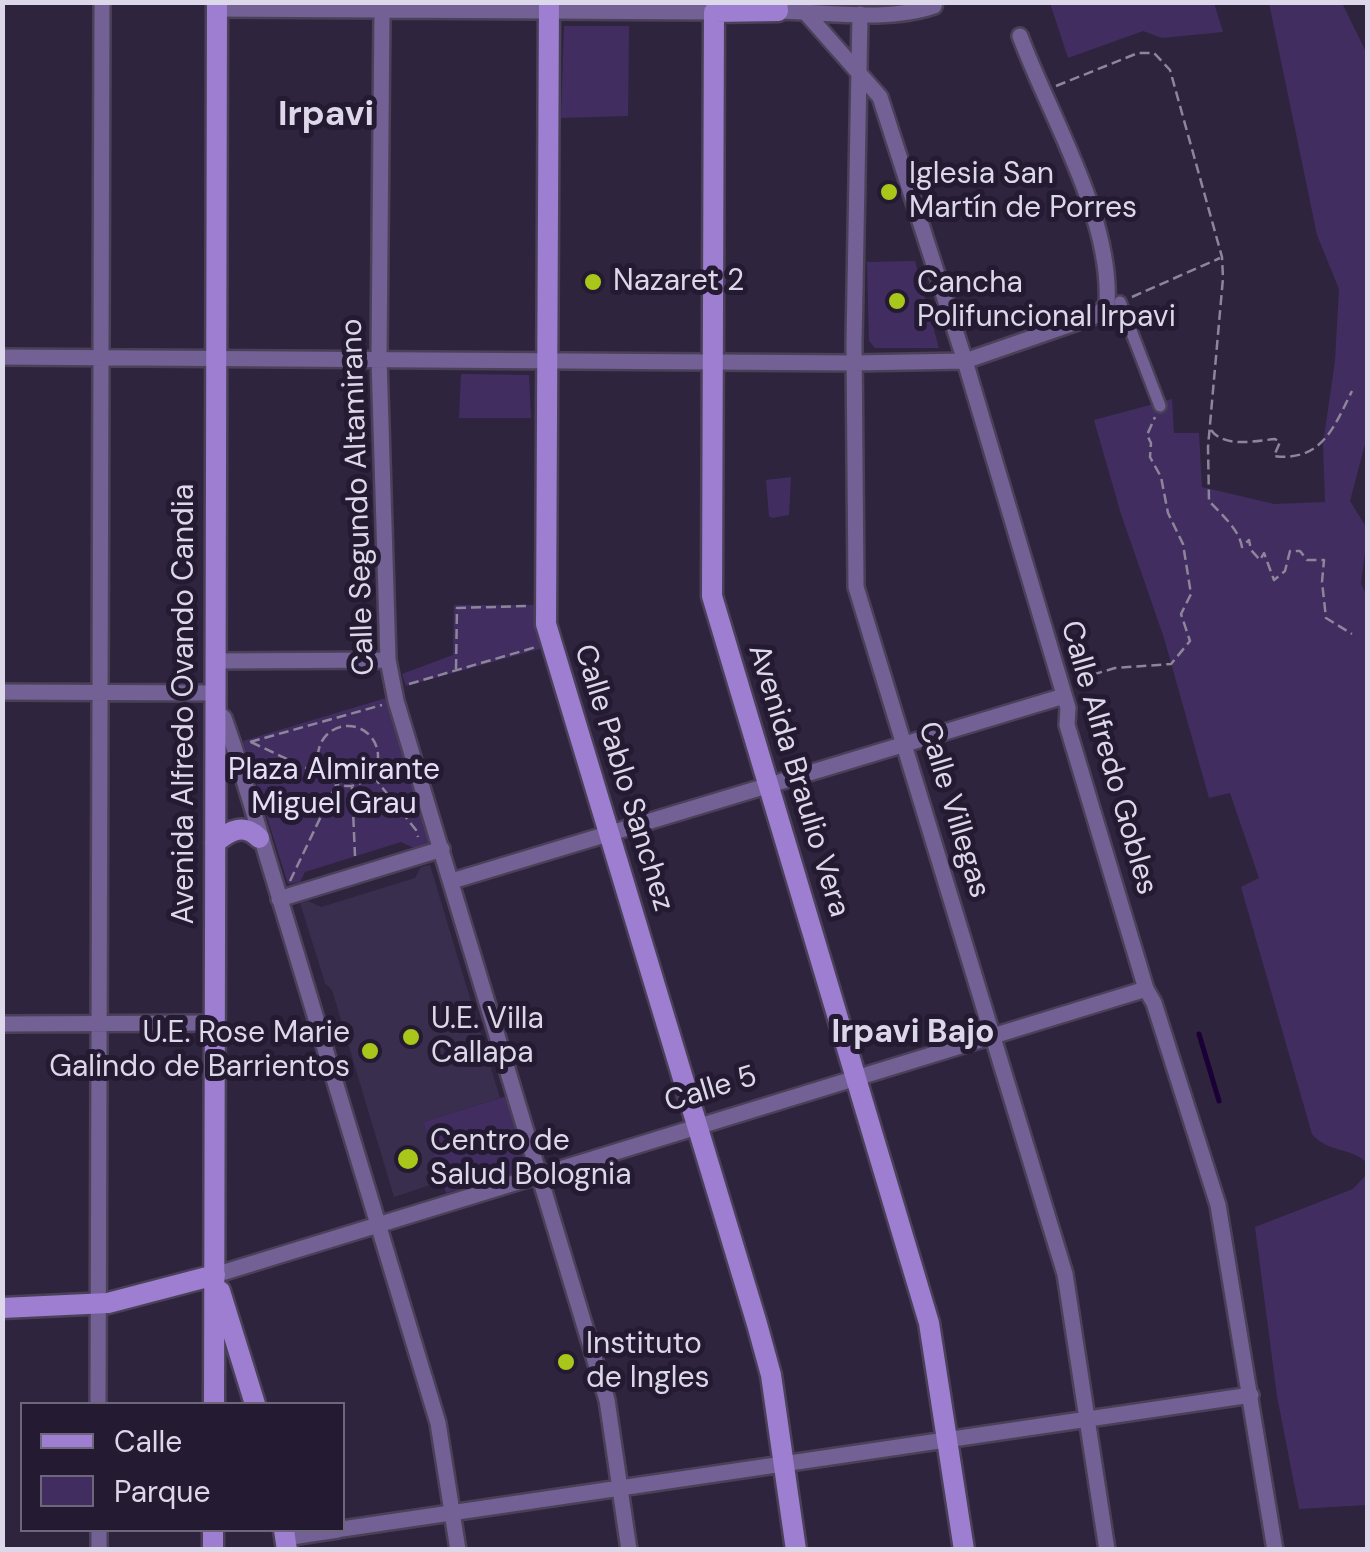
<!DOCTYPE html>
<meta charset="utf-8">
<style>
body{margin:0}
#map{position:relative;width:1370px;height:1552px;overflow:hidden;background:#2e243e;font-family:"DM Sans",sans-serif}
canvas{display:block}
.frame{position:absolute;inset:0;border:5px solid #ddd8e9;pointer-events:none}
.legend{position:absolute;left:20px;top:1402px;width:325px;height:130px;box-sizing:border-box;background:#241b33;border:2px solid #6e677c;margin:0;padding:12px 18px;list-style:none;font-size:30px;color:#ddd8e9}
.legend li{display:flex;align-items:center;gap:20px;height:50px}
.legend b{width:50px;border:2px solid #6e677c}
</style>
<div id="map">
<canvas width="1370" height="1552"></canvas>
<div class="frame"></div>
<ul class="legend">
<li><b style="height:12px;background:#9d7ed1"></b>Calle</li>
<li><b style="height:28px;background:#422d61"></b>Parque</li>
</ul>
</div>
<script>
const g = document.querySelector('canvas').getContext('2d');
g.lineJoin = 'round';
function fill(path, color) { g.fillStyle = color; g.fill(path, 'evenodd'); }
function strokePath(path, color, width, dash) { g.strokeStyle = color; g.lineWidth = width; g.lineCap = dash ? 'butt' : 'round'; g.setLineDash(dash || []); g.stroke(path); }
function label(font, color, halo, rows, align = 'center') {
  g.font = font + ' "DM Sans",sans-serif'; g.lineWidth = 10; g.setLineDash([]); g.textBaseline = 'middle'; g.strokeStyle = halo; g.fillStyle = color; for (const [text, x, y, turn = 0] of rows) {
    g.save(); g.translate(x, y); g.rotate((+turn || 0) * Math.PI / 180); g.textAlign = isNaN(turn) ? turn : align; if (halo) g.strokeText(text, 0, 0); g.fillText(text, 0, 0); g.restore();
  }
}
fill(new Path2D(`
 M430,865L500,1098L423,1122L442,1181L394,1197L332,990L325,983L300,903L308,901L321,907L415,878L421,867Z`), '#392e4d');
fill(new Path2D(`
 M1050,3H1214L1223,32L1162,38L1143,31L1068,58Z
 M1269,3H1342L1368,56V433L1350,501L1368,530L1361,583L1368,599L1367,1163C1352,1147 1327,1153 1312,1134L1241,887L1259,878L1230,793L1209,798L1164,638L1121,514L1094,420L1172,399L1174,433H1199L1202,487L1274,504L1325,502L1323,444L1335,361L1339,289L1317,235Z
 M564,26H629L628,116L561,118Z
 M915,261L939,348H875L869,341L867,262Z
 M461,374L529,375L531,418H459Z
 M791,477L789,515L772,518L769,516L766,480Z
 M454,605H536L543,648L406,686L402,674L453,655Z
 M386,698L430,838L428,843L414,848L401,842L305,872L300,882L288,884L243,741Z
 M507,1096L525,1156V1165L519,1171L446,1193L423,1122Z
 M1367,1174V1505L1299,1509L1277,1396L1255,1227L1353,1189Z`), '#422d61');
strokePath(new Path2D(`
 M1199,1034L1219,1101`), '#1b0036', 5);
const pedestrian = new Path2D(`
 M1120,302L1160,406`);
const minor = new Path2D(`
 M217,9L714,12
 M382,10L379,358L388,660L396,701L607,1400L629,1550
 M778,11C825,12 889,22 934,6L935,2
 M806,13L880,97L965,361L1068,708L1067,725L1146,989L1154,1003L1218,1205L1275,1550
 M860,14L854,343L856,587L1065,1274L1107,1550
 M2,357L854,363L965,361L1098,315L1107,304C1112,217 1050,117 1020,36
 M217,661L388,660
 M2,692L217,693
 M217,712L224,718L234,747L438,1423L458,1550
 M452,881L1064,696
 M279,899L442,849
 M2,1024L215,1023
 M215,1275L1146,989
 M98,1404L102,2
 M342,1529L1251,1395
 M99,1530V1550
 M285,1538L338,1530`);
const secondary = new Path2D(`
 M549,2L546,624L757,1324L771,1375L796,1550
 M777,2L778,11L714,12L712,596L929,1323L964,1550
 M215,843C230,830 244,823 259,838
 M220,1291L255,1404
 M2,1308L108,1303L215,1275
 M214,1404L217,2
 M213,1530V1550
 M284,1530L287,1550`);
strokePath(pedestrian, '#4a4159', 16);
strokePath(minor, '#4a4159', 20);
strokePath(secondary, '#4a4159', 25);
strokePath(new Path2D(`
 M1056,86L1138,53H1154L1170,70L1222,257L1223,278L1208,447L1209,501C1221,514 1239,529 1242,547L1249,540L1251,550L1260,560L1264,553L1274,580L1285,571L1290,551H1300L1307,560H1324L1322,582L1326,618L1352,634
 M1132,297L1220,258
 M1211,430C1224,448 1255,441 1275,439L1280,442L1274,456C1322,462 1334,427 1352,391
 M456,669L457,608L528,606
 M1078,679L1115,668L1171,664L1190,641L1181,614L1191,594L1183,544L1168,513L1161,477L1150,457L1151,443L1147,435L1155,417
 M409,684L536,647
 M318 756a30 30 0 1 1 60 0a30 30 0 1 1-60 0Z
 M250,742L382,705
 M251,742L325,777
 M373,776L416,830L418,837
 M352,787L355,856
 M290,881L336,785`), '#8d869b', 2.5, [10, 5]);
strokePath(pedestrian, '#736195', 11);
strokePath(minor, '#736195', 15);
strokePath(secondary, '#9d7ed1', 20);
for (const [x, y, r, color] of [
 [889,192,10,"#a9c71b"],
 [593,282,10,"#a9c71b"],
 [897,301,10,"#a9c71b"],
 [411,1037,10,"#a9c71b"],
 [370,1051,10,"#a9c71b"],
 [408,1159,12,"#a9c71b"],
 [566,1362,10,"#a9c71b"]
]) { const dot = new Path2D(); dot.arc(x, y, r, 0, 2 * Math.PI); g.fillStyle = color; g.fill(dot); strokePath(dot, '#241b33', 4); }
label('30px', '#ddd8e9', '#241b33', [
 ["Iglesia San",909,175],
 ["Martín de Porres",909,209],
 ["Nazaret 2",613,282],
 ["Cancha",917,284],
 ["Polifuncional Irpavi",917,318],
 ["U.E. Villa",431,1020],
 ["Callapa",431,1054],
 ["U.E. Rose Marie",350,1034,"right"],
 ["Galindo de Barrientos",350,1068,"right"],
 ["Centro de",430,1142],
 ["Salud Bolognia",430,1176],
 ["Instituto",586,1345],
 ["de Ingles",586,1379]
], 'left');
label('30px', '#ddd8e9', '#241b33', [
 ["Calle Segundo Altamirano",359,497,-92],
 ["Avenida Alfredo Ovando Candia",185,704,-90],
 ["Calle Alfredo Gobles",1108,758,74],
 ["Calle Pablo Sanchez",623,778,73],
 ["Avenida Braulio Vera",798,781,73],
 ["Calle Villegas",953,810,73],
 ["Calle 5",711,1090,-17]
]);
label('30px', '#e5def4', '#241b33', [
 ["Plaza Almirante",334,771],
 ["Miguel Grau",334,805]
]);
label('bold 32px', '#ddd8e9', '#241b33', [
 ["Irpavi Bajo",913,1034]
]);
label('bold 35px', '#ddd8e9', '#241b33', [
 ["Irpavi",326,116]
]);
</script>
